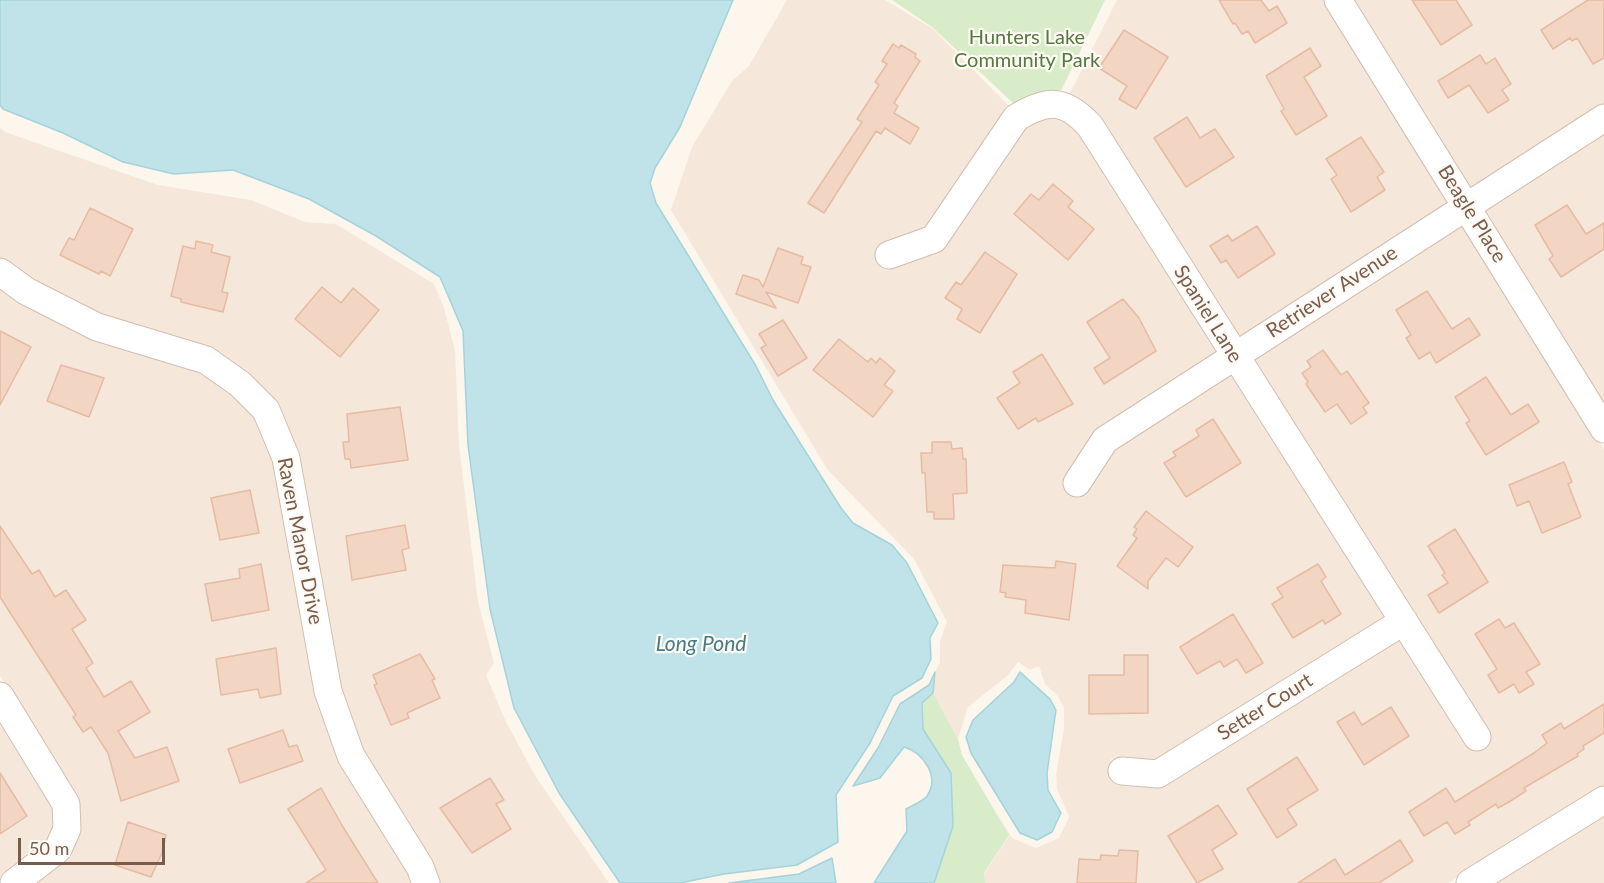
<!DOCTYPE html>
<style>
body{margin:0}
#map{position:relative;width:1604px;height:883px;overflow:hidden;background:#fdf6ec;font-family:Lato,sans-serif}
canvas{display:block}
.scale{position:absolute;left:18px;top:838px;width:147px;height:27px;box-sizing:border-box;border:3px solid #7a5c4d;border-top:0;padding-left:8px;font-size:18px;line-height:21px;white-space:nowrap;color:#7a5c4d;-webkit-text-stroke:4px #fffaf3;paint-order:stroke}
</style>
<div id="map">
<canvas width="1604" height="883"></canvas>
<div class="scale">50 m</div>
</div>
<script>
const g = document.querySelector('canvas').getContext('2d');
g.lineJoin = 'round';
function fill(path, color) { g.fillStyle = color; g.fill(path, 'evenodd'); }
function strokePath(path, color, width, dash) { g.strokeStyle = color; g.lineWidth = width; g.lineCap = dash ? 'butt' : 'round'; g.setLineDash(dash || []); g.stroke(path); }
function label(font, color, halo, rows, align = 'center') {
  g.font = font + ' Lato,sans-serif'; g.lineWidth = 4.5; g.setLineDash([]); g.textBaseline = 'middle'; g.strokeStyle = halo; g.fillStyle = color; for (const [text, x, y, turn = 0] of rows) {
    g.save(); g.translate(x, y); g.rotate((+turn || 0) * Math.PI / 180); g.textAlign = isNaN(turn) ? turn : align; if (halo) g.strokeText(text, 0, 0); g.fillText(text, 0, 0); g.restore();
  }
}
fill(new Path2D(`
 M787,0H885L932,28L1011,108L927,230L876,248L884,269L938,250L1024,127L1040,117L1056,115L1071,121L1219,352L1099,431L1063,485L1080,498L1113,449L1231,371L1389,617L1154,763L1111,759V781L1158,785L1401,636L1474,752L1491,741L1248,360L1464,220L1604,449V787L1448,883H985L984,874L1009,836L995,810L1012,838L1036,848L1059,838L1069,817L1057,789L1056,774L1064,729V708L1057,695L1045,684L1039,666L1030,670L1018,662L1007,676L968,707L958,739L933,693L935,672L940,662V641L947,622L914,559L827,469L671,210L692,147L732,81L749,66Z
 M1117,0H1326L1452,201L1236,341L1068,97Z
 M1350,0H1604V105L1469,190Z
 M0,127L5,132L158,185L251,200L305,222L336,224L434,284L444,308L455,350L459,445L478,602L494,663L486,675L506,722L536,777L609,883H436L360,752L338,689L276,406L30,282L0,259Z
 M1604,132V410L1481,209Z
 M0,284L202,370L258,416L276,460L319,694L415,883H31L75,798L0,676Z
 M0,717L56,806L57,825L50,841L0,881Z
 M1604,814V883H1492Z`), '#f5e8da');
fill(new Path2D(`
 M892,0H1105L1062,89L1014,104L932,27Z
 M933,693L958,739L962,755L1009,835L984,873L985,883H934L953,826L951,773L923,729L922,703Z`), '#d8ecc9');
const water = new Path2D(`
 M0,0H733L680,127L655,168L650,183L656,203L756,366L773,400L841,508L853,523L892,545L907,563L938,623L930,638L931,659L922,678L893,696L870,743L836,795L838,842L797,865L724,874L680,883H620L559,793L514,708L490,609L468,445L463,331L440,277L376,236L309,199L233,170L174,174L123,162L63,133L3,109L0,105Z
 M935,672L933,693L922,703L923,729L951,773L953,826L934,883H874L907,831L906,809C913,805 922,802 927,796C940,777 924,753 904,747L880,778L853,786L878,748L900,704L929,685Z
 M1020,672L1050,699L1056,710L1047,773L1048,790L1061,813L1052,832L1037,840L1020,833L971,753L966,737L973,720L1014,682Z
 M832,858L836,883H729L799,874Z`);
fill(water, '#bfe3e8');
strokePath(water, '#a5d3da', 1.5);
const building = new Path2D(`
 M1219,0H1261L1269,11L1277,6L1287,23L1255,43L1248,31L1242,34L1235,23L1233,24Z
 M1412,0H1456L1472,25L1441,45Z
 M1588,0H1604V58L1593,64L1577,38L1572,41L1570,38L1553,49L1541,30Z
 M1124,30L1168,57L1136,109L1119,99L1127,86L1099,68Z
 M893,44L899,48L901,45L916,54L915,57L920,61L894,103L898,106L894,113L919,128L910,144L885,128L881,134L876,131L824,213L808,203L862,122L857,119L879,85L875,82L887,64L882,61Z
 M1310,48L1321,66L1304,77L1327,116L1296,135L1281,111L1284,109L1266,76Z
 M1480,55L1486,64L1495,58L1511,84L1502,90L1509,100L1488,113L1469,85L1448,98L1438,81Z
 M1187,117L1200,138L1215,129L1234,157L1186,187L1154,138Z
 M1361,137L1384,172L1377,177L1385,190L1351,212L1331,179L1337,175L1326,159Z
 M1053,184L1073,201L1068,207L1094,229L1068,260L1014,214L1031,194L1039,200Z
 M1567,205L1586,234L1604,223V249L1561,277L1549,259L1553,256L1535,225Z
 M90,208L133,229L110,276L101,271L99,274L60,255L69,238L74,240Z
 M1257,226L1275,254L1238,278L1226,260L1221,263L1210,246L1228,235L1232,241Z
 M196,241L213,245L211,252L230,257L222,292L228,293L223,312L181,302V299L171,296L183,246L195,249Z
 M778,248L803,257L801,264L811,267L798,303L766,292L776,308L736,294L743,275L759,280L763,287Z
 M985,252L1017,274L980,333L957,319L962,309L945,298L956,282L961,285Z
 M322,287L341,303L353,288L379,310L340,357L295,319Z
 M1427,291L1452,329L1469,318L1480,335L1436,363L1430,352L1419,359L1406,338L1411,335L1396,310Z
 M1123,299L1139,318L1156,351L1104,384L1094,368L1110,358L1087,322Z
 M783,320L807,358L778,376L761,348L766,345L759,334Z
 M0,331L31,347L0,405Z
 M839,339L868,362L871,358L876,363L880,358L895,371L884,385L893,391L873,417L813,370Z
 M1323,350L1341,375L1347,371L1369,403L1363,407L1367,413L1351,424L1337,404L1325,412L1306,384L1308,382L1302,373L1311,367L1307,361Z
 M1042,354L1073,404L1038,422L1036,418L1018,429L997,398L1020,383L1013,372Z
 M61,365L104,378L89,417L47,401Z
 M1486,377L1511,415L1528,404L1539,422L1486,455L1466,423L1470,421L1455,397Z
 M400,407L408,460L351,468L350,459H345L343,442H349L347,414Z
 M1213,419L1241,463L1186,497L1164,463L1176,456L1173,452L1199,436L1196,430Z
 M932,442H951L952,449L962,448L963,459H966L967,493L953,494L954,519H934V512H927L925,473H922L921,453H932Z
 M1564,462L1572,482L1568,484L1581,517L1542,533L1529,501L1517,506L1509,485Z
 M250,490L259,533L220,540L211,498Z
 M1146,511L1193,547L1178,567L1166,558L1148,581V589L1117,566L1137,538L1133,535L1137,529L1134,527Z
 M405,525L409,548L402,550L406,570L352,580L346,536Z
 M0,526L32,574L39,570L55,597L66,590L86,620L72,629L93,663L86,668L104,697L131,681L150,712L118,731L135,758L167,747L179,781L121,801L108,753L91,727L83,732L73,717L76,715L0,597Z
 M1455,529L1488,582L1439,613L1428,595L1448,583L1442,575L1445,573L1428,546Z
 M1056,561L1076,564L1069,620L1025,613L1026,600L1005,597L1006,593L1000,592L1003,565L1055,568Z
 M261,564L269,610L212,621L205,584L240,578L239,569Z
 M1318,564L1326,577L1321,581L1341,614L1325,624L1323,620L1293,638L1272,604L1283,597L1277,588Z
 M1233,614L1263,663L1246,673L1237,659L1224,667L1220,661L1197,674L1180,647Z
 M1499,619L1505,628L1514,623L1540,664L1526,672L1534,684L1519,693L1514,684L1499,693L1488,675L1497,669L1475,634Z
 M276,648L281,694L260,698L258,689L221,695L216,659Z
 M420,654L435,679L432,680L440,698L407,713L409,718L391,725L374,685L377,684L373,675Z
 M1124,655H1148V713L1089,714V675H1124Z
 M1604,704V733L1583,746L1584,749L1577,754L1578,756L1524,788L1526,791L1509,802L1498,808L1496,804L1468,822L1470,825L1455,834L1447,822L1424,836L1409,812L1446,788L1455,802L1534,753L1547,743L1542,735L1561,723L1564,729Z
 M1391,707L1409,736L1364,765L1337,722L1354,712L1362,725Z
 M283,730L289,747L297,745L303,761L240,783L228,749Z
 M1297,757L1318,790L1287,809L1297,825L1277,838L1247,789Z
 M0,773L27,816L0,834Z
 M490,778L504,800L496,804L511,829L472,853L440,808Z
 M321,788L343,827L378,883H306L326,870L288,809Z
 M1218,805L1237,834L1212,850L1223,869L1197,883L1168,836Z
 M128,822L166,835L162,853L151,877L115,865Z
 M1400,840L1413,861L1379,883H1298L1335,859L1345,875Z
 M1119,850L1138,851L1136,883H1077L1079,859L1100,860L1101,855L1118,856Z`);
fill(building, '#f3d5c3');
strokePath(building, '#e6bba3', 1.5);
const minor = new Path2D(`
 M1338,0L1604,429
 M889,255L934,239L1016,118C1047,99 1064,98 1090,126L1477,737
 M0,272L26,291L97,327L206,360L240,384L266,410L286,458L328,691L351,756L420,867L426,883
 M1077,483L1105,440L1604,118
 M0,696L66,804L67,829L58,849L14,883
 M1122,771L1158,774L1404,621
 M1470,883L1604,800`);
strokePath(minor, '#d1beb0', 29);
strokePath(minor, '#fff', 27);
label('20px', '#537a41', '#fffaf3', [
 ["Hunters Lake",1027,38],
 ["Community Park",1027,61]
]);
label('20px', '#7a5c4d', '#fffaf3', [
 ["Beagle Place",1472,214,58],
 ["Retriever Avenue",1332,292,-33],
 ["Spaniel Lane",1208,314,58],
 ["Raven Manor Drive",300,541,79],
 ["Setter Court",1265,707,-32]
]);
label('italic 21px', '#437c86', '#fffaf3', [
 ["Long Pond",701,644]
]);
</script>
